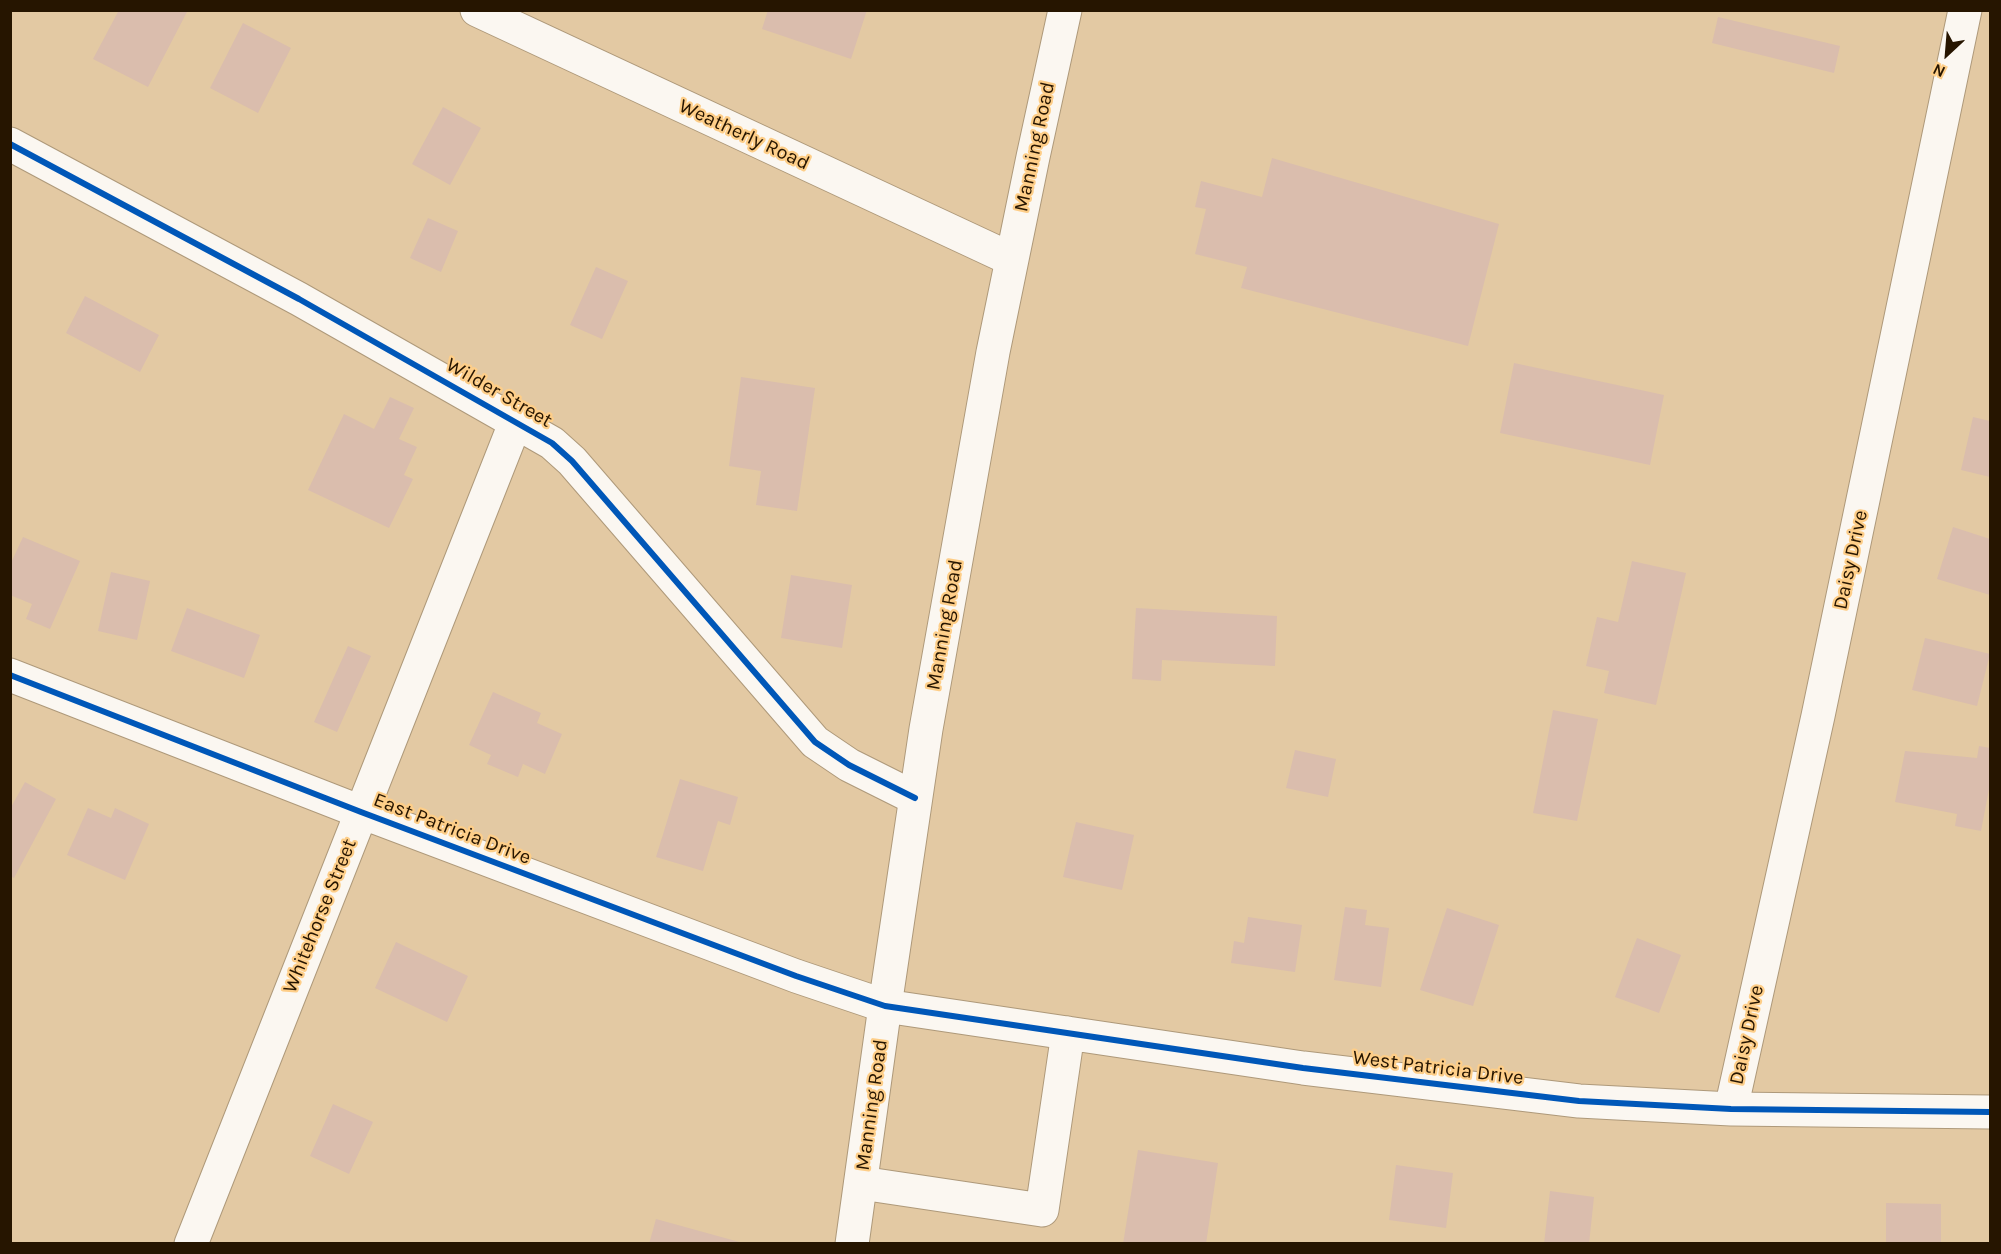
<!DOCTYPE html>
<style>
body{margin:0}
#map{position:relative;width:2001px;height:1254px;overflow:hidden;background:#e3c9a3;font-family:Karla,sans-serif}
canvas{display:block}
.frame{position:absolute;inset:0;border:12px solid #261500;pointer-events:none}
.north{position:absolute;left:1917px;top:24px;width:60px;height:60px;-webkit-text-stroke:4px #fece88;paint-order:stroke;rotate:206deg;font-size:16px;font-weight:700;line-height:24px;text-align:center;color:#261500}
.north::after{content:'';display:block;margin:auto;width:21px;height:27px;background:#261500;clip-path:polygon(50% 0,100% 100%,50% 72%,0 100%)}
</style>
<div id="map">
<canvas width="2001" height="1254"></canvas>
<div class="frame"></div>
<div class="north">N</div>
</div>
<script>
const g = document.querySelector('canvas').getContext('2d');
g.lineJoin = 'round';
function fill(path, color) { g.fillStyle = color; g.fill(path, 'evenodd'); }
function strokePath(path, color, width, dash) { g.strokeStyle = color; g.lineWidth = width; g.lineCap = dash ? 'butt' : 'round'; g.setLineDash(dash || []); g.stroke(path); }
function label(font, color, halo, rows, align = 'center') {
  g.font = font + ' Karla,sans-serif'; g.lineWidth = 4.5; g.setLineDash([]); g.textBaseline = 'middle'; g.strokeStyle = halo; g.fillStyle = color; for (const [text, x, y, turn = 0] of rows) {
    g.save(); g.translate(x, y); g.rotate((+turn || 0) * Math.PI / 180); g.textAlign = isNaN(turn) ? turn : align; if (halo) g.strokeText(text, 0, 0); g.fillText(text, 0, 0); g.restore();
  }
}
fill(new Path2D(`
 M119,10H188L148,87L93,59Z
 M768,10H867L851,59L762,29Z
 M1718,17L1840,46L1834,73L1712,43Z
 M243,23L291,48L258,113L210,88Z
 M443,107L481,128L450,185L412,164Z
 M1272,158L1499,224L1468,346L1241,288L1247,267L1195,254L1206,209L1195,207L1201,181L1262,197Z
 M428,218L458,231L441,272L410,258Z
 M596,267L628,281L602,339L570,325Z
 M85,296L159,335L140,372L66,333Z
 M1514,363L1664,395L1650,465L1500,433Z
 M741,377L815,388L797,511L756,505L761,471L729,466Z
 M390,397L414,408L399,439L417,447L404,475L413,479L389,528L308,490L344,414L374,429Z
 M1973,417L1990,421V477L1961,470Z
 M1953,527L1990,539V595L1937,579Z
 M23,537L80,561L50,629L26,619L32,604L10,595V565Z
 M1632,561L1686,573L1656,705L1604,693L1609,671L1586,666L1597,617L1618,622Z
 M111,572L150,581L137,640L98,631Z
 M791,575L852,585L842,648L781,638Z
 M187,608L260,635L244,678L171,651Z
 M1136,608L1277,616L1275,666L1162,660L1161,681L1132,679Z
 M1925,638L1990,654L1977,706L1912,690Z
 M348,646L371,656L337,732L314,722Z
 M493,692L541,713L537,723L562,734L545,774L523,764L518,777L487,764L491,755L469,745Z
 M1553,710L1598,719L1577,821L1533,813Z
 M1979,746L1990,748V784L1981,831L1955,826L1957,814L1895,802L1905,751L1977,758Z
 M1295,750L1336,759L1328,797L1286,788Z
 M680,779L738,797L730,825L718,821L703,871L656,857Z
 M25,782L56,799L14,878L10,876V809Z
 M88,808L111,818L115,808L149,824L125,880L67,855Z
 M1076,822L1134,835L1122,890L1063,877Z
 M1345,907L1367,910L1365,925L1389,928L1381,987L1334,980Z
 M1447,908L1499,925L1473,1006L1420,990Z
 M1248,917L1302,925L1295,972L1231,963L1234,941L1244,943Z
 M1637,938L1681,955L1659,1013L1615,997Z
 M396,942L468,976L447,1022L375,988Z
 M333,1104L373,1122L349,1174L310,1156Z
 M1138,1150L1218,1163L1206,1244H1123Z
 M1396,1165L1453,1173L1446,1228L1389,1220Z
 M1550,1191L1594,1197L1589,1244H1544Z
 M1886,1203L1941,1204V1244H1886Z
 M656,1219L743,1243V1244H649Z`), '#dabdad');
const minor = new Path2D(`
 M477,10L1011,259
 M10,144L299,299L552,443L572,461L815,742L849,765L915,798
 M10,675L361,812L796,976L885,1006L1303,1068L1579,1101L1731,1109L1990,1112
 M1731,1109L1818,716L1965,10
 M861,1183L1042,1210L1068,1033
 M191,1244L516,421`);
const major = new Path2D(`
 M852,1244L885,1006L926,729L993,352L1033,157L1065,10`);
strokePath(minor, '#ae997a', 35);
strokePath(major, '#ae997a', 35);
strokePath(minor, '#fbf7f1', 33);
strokePath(major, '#fbf7f1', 33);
strokePath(new Path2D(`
 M10,144L299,299L552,443L572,461L815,742L849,765L915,798
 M10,675L361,812L796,976L885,1006L1303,1068L1579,1101L1731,1109L1990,1112`), '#0057b8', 6);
label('20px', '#261500', '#fece88', [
 ["Weatherly Road",744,135,25],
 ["Manning Road",1035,147,-78],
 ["Wilder Street",499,393,30],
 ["Daisy Drive",1851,560,-78],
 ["Manning Road",945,625,-80],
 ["East Patricia Drive",452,829,21],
 ["Whitehorse Street",320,916,-68],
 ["Daisy Drive",1747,1035,-78],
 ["West Patricia Drive",1438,1068,7],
 ["Manning Road",872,1105,-82]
]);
</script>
